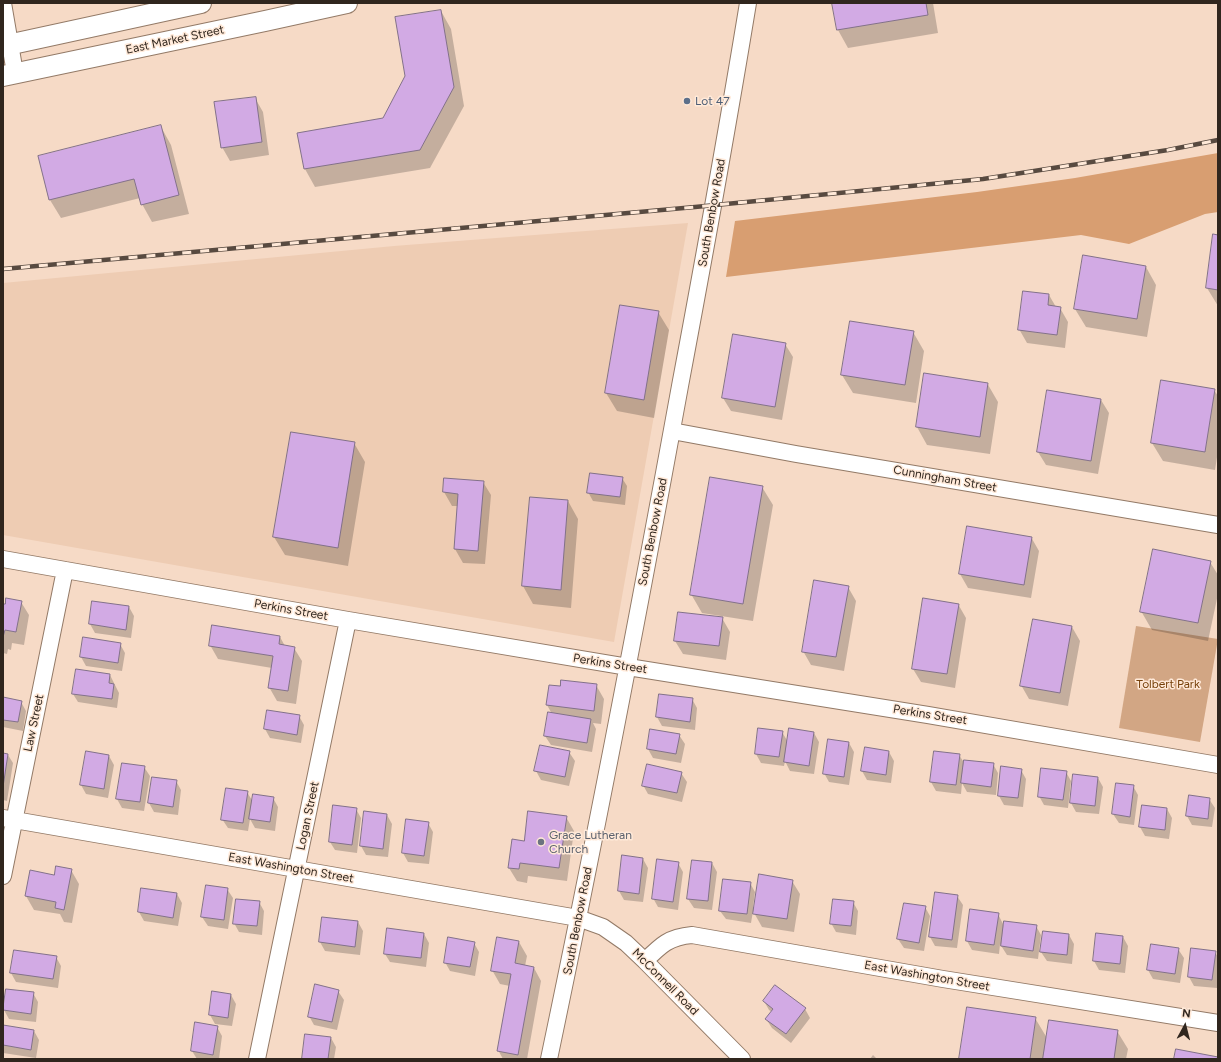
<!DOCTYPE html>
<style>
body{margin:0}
#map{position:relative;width:1221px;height:1062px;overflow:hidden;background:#f6dac6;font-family:Figtree,sans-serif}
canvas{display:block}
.frame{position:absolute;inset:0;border:4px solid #30261e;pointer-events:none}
.north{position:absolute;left:1165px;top:1006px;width:40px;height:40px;-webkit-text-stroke:3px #ffe9d8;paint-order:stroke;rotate:7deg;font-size:11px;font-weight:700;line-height:16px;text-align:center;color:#30261e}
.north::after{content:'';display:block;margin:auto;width:14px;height:18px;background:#30261e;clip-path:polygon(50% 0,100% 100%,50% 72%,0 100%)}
</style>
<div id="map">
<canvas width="1221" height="1062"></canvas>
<div class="frame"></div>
<div class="north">N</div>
</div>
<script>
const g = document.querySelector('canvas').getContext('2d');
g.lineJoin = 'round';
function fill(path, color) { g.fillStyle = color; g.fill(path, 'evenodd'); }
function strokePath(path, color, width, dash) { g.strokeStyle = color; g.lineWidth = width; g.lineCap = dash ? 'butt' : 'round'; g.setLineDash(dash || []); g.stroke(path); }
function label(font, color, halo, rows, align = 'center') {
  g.font = font + ' Figtree,sans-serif'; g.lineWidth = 3; g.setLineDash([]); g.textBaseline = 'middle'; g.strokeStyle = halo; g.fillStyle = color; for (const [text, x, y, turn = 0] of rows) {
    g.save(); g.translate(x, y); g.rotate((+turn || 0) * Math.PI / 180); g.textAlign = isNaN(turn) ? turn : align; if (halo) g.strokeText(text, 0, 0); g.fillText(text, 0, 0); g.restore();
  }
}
fill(new Path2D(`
 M688,223L614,642L3,535V283L394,246Z`), '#eeccb3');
fill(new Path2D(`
 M1136,626L1218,639L1200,742L1119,728Z`), '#d2a684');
fill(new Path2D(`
 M1218,153V212L1205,214L1129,244L1081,235L726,277L735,221L977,192L1075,178Z`), '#d89e71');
fill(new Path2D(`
 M833,3H933L938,33L848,48L838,30Z
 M441,11L451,29L464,106L430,168L315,187L305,169L299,134L383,119Z
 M255,98L263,112L269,155L230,161L222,147Z
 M161,127L171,145L189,214L152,222L142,204L140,198L61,218L50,200Z
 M1218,236V306L1207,288Z
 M1146,267L1156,285L1147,337L1086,327L1075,309Z
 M1049,295L1056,307L1060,308L1068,322L1065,348L1027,343L1019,329Z
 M658,312L669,330L654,418L617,411L606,393Z
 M913,332L924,351L916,403L853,393L842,375Z
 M785,344L793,357L782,420L731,411L723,398Z
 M987,383L998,402L990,454L927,445L917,427Z
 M1214,390L1218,396V451L1215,470L1163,461L1152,443Z
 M1101,400L1109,413L1098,474L1046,465L1038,452Z
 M354,443L365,462L348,566L285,555L274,537Z
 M622,478L627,486L625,505L593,501L588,492Z
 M483,482L491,495L485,564L463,563L455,549L458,506H452L444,492Z
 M762,487L773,505L753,621L702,613L691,594Z
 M531,498L568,501L578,519L571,608L533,604L523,586Z
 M1031,537L1039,551L1031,598L968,588L960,574Z
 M1210,562L1218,575V594L1208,641L1152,630L1141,611Z
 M848,587L856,601L844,671L811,665L803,651Z
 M21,602L29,615L24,645L12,643L11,650L8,649L7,654L3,653V605Z
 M958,604L966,618L955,688L921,682L913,669Z
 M129,607L134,616L131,638L95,633L90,624Z
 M722,618L730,632L726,660L683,654L675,641Z
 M1072,627L1080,641L1068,706L1029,699L1021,685Z
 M280,637L285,646L294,648L302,661L296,704L277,701L269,687L272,668L218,659L210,645Z
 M120,644L125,653L122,671L86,666L81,657Z
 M110,675L119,693L117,708L78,702L73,694Z
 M596,685L604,699L601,724L593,723L596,729L592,752L551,745L545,736L552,714L547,705L561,688Z
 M660,695L692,699L697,708L695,730L662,726L657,717Z
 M3,698L21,702L26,711L23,731L3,727Z
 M268,711L299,716L304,725L301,743L270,738L265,729Z
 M651,730L679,735L685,744L681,763L653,758L648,749Z
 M782,732L788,742L814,733L819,742L814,774L790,771L785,761L784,766L761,763L756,754Z
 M849,743L854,752L849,785L829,782L824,773Z
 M569,752L575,761L569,786L541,780L536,771Z
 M889,752L894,761L891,783L867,780L862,771Z
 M3,754L8,755L13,763L7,801L3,800Z
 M959,755L965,764H993L998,773L996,795L967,792L962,783L961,794L936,791L931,782Z
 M109,756L114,765L108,798L86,794L81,785Z
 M144,767L150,776L144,811L122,808L117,799Z
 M1021,770L1026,779L1023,807L1004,805L999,796Z
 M1066,772L1071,781L1068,808L1044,805L1039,796Z
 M681,773L687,782L682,802L648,794L643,785Z
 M1098,778L1103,787L1099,814L1076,812L1071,803Z
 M176,781L181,790L178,815L154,812L149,803Z
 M1117,784L1133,786L1138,795L1134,825L1119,823L1113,814Z
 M247,792L253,802L273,798L278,807L275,831L255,828L250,819L248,831L228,828L222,819Z
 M1209,799L1215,808L1212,827L1192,825L1187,816Z
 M356,809L361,818L357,853L335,850L330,842Z
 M1167,809L1172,818L1169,839L1145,836L1140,827Z
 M387,815L392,824L388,857L366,855L361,846Z
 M566,817L574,831L567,881L528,876L527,883L517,881L509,868L525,842Z
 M428,823L433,832L429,864L408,862L403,853Z
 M643,859L648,868L643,902L624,900L619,891Z
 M678,863L683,872L678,910L658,907L653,898Z
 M712,863L717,872L712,910L694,908L688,899Z
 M71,870L79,884L72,923L64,922L60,914L34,910L26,896L30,871L55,876Z
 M792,881L800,894L794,932L762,927L753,911L751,923L726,919L720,911L750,883L755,892L753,907L755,908Z
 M227,889L233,898L228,929L208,926L202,917Z
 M177,894L182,903L178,926L144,921L139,912Z
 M957,896L963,905L957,948L935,946L930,937Z
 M259,902L264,911L262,935L239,932L234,923Z
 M853,902L858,911L856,935L836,932L831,923Z
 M925,907L930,916L924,951L904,948L898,939Z
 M998,914L1004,926H1036L1041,935L1038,959L1007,955L1000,944L999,954L972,950L967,941Z
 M358,922L363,931L360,955L325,951L320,942Z
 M424,934L429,943L426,967L390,962L385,954Z
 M1069,935L1074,944L1072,964L1047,961L1041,952Z
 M1123,937L1128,946L1125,973L1099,970L1094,961Z
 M519,942L527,956L525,966L534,968L541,981L527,1059H503L498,1050L510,986L500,984L492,970Z
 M474,943L479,952L475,976L450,971L445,962Z
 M1178,949L1184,958L1180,983L1153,979L1148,970Z
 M1215,952L1218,957L1217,988L1194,986L1189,977Z
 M56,957L61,966L58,988L16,982L11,973Z
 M338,991L344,1000L337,1030L314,1025L309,1016Z
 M33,993L38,1002L36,1022L9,1019L4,1010Z
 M213,993L231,995L236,1004L232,1026L215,1024L210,1015Z
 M764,1001L805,1009L810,1018L791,1043L772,1028L766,1019L772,1012L769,1010Z
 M1035,1018L1047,1038L1117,1031L1128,1049L1126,1059H960Z
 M3,1026L34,1031L39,1040L36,1058L3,1053Z
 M217,1027L222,1036L219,1059H197L192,1051Z
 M331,1038L336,1047L334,1059H303Z
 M873,1055L877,1059H870Z`), '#0003');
const building = new Path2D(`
 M832,3H926L928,15L837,30Z
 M441,10L454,87L420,150L304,169L297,133L383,118L405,76L395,17Z
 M256,97L262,142L221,148L214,102Z
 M161,125L179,195L141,205L134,179L49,200L38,156Z
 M1213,234L1218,235V290L1206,288Z
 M1083,255L1146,266L1137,319L1074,309Z
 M1023,291L1049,294L1048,305L1061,307L1057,335L1018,330Z
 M620,305L659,311L644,400L605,393Z
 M850,321L914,331L905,385L841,375Z
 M733,334L786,343L775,407L722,398Z
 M924,373L988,383L980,437L916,427Z
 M1161,380L1215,389L1205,452L1151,443Z
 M1047,390L1101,399L1091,461L1037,452Z
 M291,432L355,442L338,548L273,537Z
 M590,473L623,477L620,497L587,493Z
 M710,477L763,486L743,604L690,595Z
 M444,478L484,481L478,551L454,549L458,494L443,492Z
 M530,497L568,500L561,590L522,586Z
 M967,526L1032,537L1024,585L959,574Z
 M1153,549L1211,561L1198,623L1140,612Z
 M814,580L849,586L836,657L802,652Z
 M6,598L22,601L16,632L5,630L3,637V604H5Z
 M923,598L959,604L947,674L912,669Z
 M92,601L129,606L126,630L89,624Z
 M678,612L723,617L719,646L674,641Z
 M1033,619L1072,626L1060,693L1020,686Z
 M212,625L280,636L279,644L295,647L288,691L268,688L273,656L209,646Z
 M83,637L121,643L118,663L80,657Z
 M76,669L110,674L109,683L114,684L112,699L72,694Z
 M561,680L597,684L594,711L546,705L549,685L560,686Z
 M659,694L693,698L690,722L656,717Z
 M3,697L22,701L18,722L3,720Z
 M267,710L300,715L297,735L264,729Z
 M548,712L591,719L587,743L544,736Z
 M758,728L783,731L779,757L755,754Z
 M789,728L814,732L809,766L784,762Z
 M650,729L680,734L676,754L647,749Z
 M828,739L849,742L844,777L823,774Z
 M540,745L570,751L565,777L534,771Z
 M865,747L889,751L886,775L861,771Z
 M86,751L109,755L104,789L80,785Z
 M934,751L960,754L956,785L930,782Z
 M3,753L8,754L3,787Z
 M964,760L994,763L991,787L961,783Z
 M122,763L145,766L140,802L116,799Z
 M647,764L682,772L677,793L642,786Z
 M1001,766L1022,769L1018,798L998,796Z
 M1041,768L1067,771L1063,800L1038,797Z
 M1073,774L1098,777L1095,806L1070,803Z
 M152,777L177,780L173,807L148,803Z
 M1116,783L1134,785L1130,817L1112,814Z
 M226,788L248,791L243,823L221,820Z
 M253,794L274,797L270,822L249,819Z
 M1189,795L1210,798L1208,819L1186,816Z
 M333,805L357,808L352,845L329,842Z
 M1142,805L1167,808L1165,830L1139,827Z
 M364,811L387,814L383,849L360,846Z
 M528,811L567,816L559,868L520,863L519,869L508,868L512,839L524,841Z
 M406,819L429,822L424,856L402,853Z
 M622,855L643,858L639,894L618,891Z
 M657,859L679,862L673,902L652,899Z
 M692,860L712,862L708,901L687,899Z
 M56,866L72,869L64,910L55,908L56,902L25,896L30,870L54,875Z
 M759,874L793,880L787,919L753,914Z
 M723,879L751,882L747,914L719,911Z
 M206,885L228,888L224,920L201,917Z
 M141,888L177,893L173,918L138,912Z
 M935,892L958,895L952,940L929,937Z
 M236,899L260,901L257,926L233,924Z
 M833,899L854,901L851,926L830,924Z
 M904,903L926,906L919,943L897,939Z
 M970,909L999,913L994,945L966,941Z
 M322,917L358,921L355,947L319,942Z
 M1004,921L1037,925L1033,951L1001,946Z
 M387,928L424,933L421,958L384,954Z
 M1043,931L1069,934L1067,955L1040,952Z
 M1096,933L1123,936L1120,964L1093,961Z
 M448,937L475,942L470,967L444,963Z
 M497,937L519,941L515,963L534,967L518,1055L497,1051L511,974L491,971Z
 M1151,944L1179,948L1175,974L1147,970Z
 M1191,948L1216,951L1212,980L1188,977Z
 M14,950L57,956L53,979L10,973Z
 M315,984L339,990L332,1022L308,1017Z
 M775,985L806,1008L786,1034L765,1019L773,1009L763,1001Z
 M6,989L34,992L31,1014L3,1010Z
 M212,991L231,994L228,1018L209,1015Z
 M967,1007L1036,1017L1030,1059H959Z
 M1049,1020L1118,1030L1114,1059H1043Z
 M195,1022L218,1026L213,1055L191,1051Z
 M3,1025L34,1030L31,1050L3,1045Z
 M305,1034L331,1037L328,1059H302Z
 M1176,1049L1218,1057V1059H1174Z`);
fill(building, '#d2aae4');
strokePath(building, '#827189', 1);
const minor = new Path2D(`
 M3,3L15,73
 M672,431L796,454L1218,525
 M3,559L348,620L628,667L928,715L1218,765
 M3,818L578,918L603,927L626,943L645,961L742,1059
 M3,876L65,570
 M645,961C661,945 669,937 692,935L943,979L1218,1023
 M257,1059L348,620
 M549,1059C596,835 639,611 680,386C704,258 727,131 748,3`);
const major = new Path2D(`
 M3,46L201,3
 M3,76L265,21L347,3`);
strokePath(minor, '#937a67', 18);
strokePath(major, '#937a67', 22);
strokePath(minor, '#fff', 16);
strokePath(major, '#fff', 20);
const rail = new Path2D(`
 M3,269L695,207L983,179L1168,150L1218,140`);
strokePath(rail, '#584a40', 4.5);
strokePath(rail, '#ffe9d8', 3, [9]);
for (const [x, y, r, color] of [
 [687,101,4,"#5c6f8a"],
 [541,842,4,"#6b7280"]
]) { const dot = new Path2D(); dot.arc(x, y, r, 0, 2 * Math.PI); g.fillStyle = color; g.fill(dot); strokePath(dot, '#ffe9d8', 1.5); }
label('12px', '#30261e', '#ffe9d8', [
 ["East Market Street",175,40,-12],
 ["South Benbow Road",712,213,-80],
 ["Cunningham Street",945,479,10],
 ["South Benbow Road",653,532,-79],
 ["Perkins Street",291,610,10],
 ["Perkins Street",610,664,9],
 ["Perkins Street",930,715,9],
 ["Law Street",34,723,-78],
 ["Logan Street",308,816,-78],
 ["East Washington Street",291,868,10],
 ["South Benbow Road",578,921,-79],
 ["East Washington Street",927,976,10],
 ["McConnell Road",665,982,45]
]);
label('12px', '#4e5e75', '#ffe9d8', [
 ["Lot 47",695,101]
], 'left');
label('12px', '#77410a', '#ffe9d8', [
 ["Tolbert Park",1168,684]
]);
label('12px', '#5b616d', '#ffe9d8', [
 ["Grace Lutheran",549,835],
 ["Church",549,849]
], 'left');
</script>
